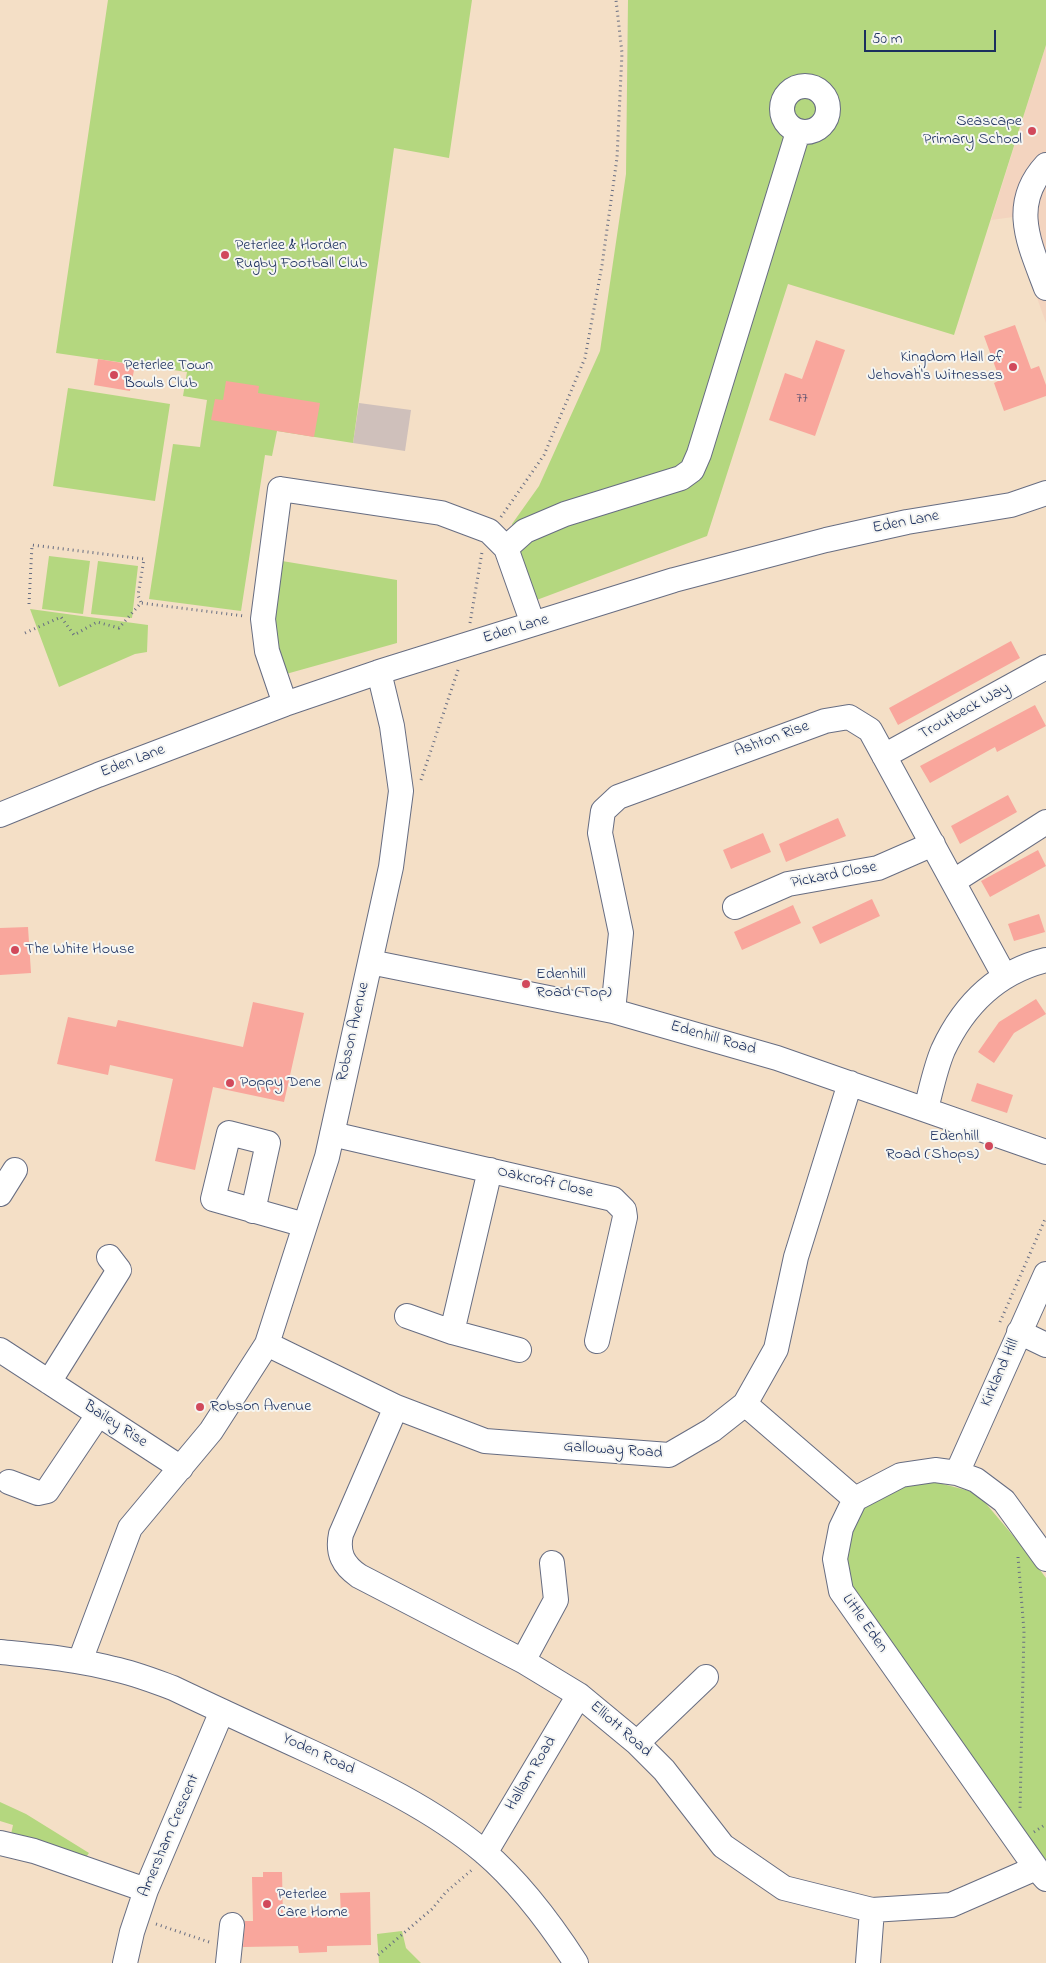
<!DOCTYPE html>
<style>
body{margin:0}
#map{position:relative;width:1046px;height:1963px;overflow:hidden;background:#f4dfc6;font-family:"Indie Flower",sans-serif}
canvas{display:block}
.scale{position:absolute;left:864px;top:30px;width:132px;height:22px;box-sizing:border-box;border:2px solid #1b2f5e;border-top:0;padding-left:6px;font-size:15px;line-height:18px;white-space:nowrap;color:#1b2f5e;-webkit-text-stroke:4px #f6f6f2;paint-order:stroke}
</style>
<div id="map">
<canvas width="1046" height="1963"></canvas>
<div class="scale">50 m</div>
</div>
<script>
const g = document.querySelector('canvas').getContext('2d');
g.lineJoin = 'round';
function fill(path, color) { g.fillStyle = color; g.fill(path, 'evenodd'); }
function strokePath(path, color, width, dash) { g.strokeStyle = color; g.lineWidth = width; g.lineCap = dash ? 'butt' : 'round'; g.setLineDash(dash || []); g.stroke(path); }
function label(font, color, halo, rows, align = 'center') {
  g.font = font + ' "Indie Flower",sans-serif'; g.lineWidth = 4; g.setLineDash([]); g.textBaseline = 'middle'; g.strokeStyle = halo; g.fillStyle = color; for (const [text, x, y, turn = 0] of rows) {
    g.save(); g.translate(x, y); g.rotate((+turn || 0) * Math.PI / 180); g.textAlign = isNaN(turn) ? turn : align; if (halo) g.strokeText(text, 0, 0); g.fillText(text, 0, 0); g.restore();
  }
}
fill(new Path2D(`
 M1046,45V323L1016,239L1013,217L991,220Z`), '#f3d4bf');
fill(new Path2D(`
 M359,403L411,410L405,451L353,443Z`), '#cfc0bb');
fill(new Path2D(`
 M108,0H472L449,158L394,148L353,443L277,431L272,456L265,455L241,611L149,599L173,444L200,447L207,400L183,396L187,372L56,353Z
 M628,0H1046V45L954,335L788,284L707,536L534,601L512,524L539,486L600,351L626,174Z
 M68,388L170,404L155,501L53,486Z
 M49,556L90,561L83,614L42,609Z
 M276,560L397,580V643L286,674L269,619Z
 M98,561L138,566L132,618L91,614Z
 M30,609L148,625L147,652L135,654L59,687Z
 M920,1478L977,1493L1026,1551L1046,1578V1869L845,1585L847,1530L870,1496Z
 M0,1802L26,1814L89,1853L84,1860L10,1839L13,1825L0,1821Z
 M402,1931L406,1948L421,1963H379L377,1934Z`), '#b4d77f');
fill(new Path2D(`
 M1015,325L1031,369L1039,366L1046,385V396L1004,411L994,383L1000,380L984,336Z
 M816,340L845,350L815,436L769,420L785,373L802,379Z
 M98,359L135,365L130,391L94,385Z
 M226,381L259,386L258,393L320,403L314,437L211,420L215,399L223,400Z
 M1011,641L1020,658L898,725L889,708Z
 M1035,705L1046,726L997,752L995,747L930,783L920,766Z
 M1008,795L1017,812L960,844L951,826Z
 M838,818L846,836L786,862L779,844Z
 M763,833L771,852L731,869L723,850Z
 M1038,850L1046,866L990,897L981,881Z
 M872,899L880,916L820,944L812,927Z
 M793,905L801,923L742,950L734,932Z
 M1039,914L1045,932L1014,941L1008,924Z
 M28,927L31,973L0,975V928Z
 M1036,999L1046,1014L1014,1033L994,1063L978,1052L999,1022Z
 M253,1002L304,1013L284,1102L213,1087L195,1170L155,1161L173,1079L110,1065L108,1075L57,1064L68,1017L116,1027L118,1020L243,1047Z
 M977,1083L1013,1095L1007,1113L971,1101Z
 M263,1872H282L283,1917L341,1915L340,1893L370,1892L371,1945L327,1946V1952L299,1953L298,1946L243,1947L245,1921H253L252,1877H263Z`), '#f9a69c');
const minor = new Path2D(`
 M782 109a23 23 0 1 1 46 0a23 23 0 1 1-46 0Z
 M1046,165C1009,205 1030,245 1046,288
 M506,548L525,531L565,514L681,478L692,470L699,454L798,132
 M285,704L267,651L263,619L280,489L441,513L489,531L506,548L533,624
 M884,756L1046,667
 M0,815L98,775L285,704L379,672L674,580L826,540L907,522L1011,505L1046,493
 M954,881L1046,822
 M735,907L788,884L878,868L933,844
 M370,962L613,1011L777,1058L1046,1152
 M613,1011L621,933L600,833L603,811L618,797L825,721L849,717L870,730L1005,977
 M926,1109C931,1090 935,1069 943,1050C964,1005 997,972 1046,960
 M332,1134L613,1199L624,1210L625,1217L597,1341
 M0,1194L15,1170
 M253,1211L268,1143L229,1133L213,1199L305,1225
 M407,1316L452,1332L519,1350
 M452,1332L490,1170
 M1019,1332L1046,1345
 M267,1344L396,1407L485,1441L669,1455L712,1430L745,1404L776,1349L796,1257L850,1083
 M0,1350L181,1468
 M49,1382L119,1270L109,1257
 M745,1404L855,1499
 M396,1407L341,1534C337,1553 343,1565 359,1576L523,1661L579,1695L637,1743L664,1770L723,1846L784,1888L872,1910L951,1905L1036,1868
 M957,1473L1046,1274
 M9,1482L38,1493L47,1491L98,1415
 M1046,1559L1004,1501L976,1480L957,1473L935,1470L901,1475L855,1499L841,1528L835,1559L841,1591L1036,1868L1046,1879
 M0,1652C38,1656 77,1659 114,1669C134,1673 154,1681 173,1688C219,1710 265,1731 311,1752C371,1780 433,1809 484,1852C518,1881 552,1926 576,1963
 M80,1661L130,1528L211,1431L267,1344L327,1157L391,867L401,791L392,726L379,672
 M523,1661L556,1600L552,1563
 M637,1743L706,1677
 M0,1843L34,1851L146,1890
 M485,1853L579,1695
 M125,1963L132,1932L146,1890L222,1711
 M228,1963L232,1925
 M868,1963L872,1910`);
strokePath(minor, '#676d82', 26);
strokePath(new Path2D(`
 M501,517L544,455L585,358L602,265L617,158L622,53L616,0
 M29,604L32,545L144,559L138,595L141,603
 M470,623L482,552
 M25,633L61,617L74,635L97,622L119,628L141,603L244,616
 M421,780L459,667
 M1000,1322L1046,1217
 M1018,1557L1024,1631L1020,1810
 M1034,1832L1046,1824
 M156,1924L212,1943
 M378,1955L432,1909L446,1892L473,1869`), '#676d82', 3, [1, 4]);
strokePath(minor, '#fff', 24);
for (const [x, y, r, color] of [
 [1032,131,5,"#d1495b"],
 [225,255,5,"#d1495b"],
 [1013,367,5,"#d1495b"],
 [114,375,5,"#d1495b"],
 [15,950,5,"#d1495b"],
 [526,984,5,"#d1495b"],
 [230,1083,5,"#d1495b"],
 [989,1146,5,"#d1495b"],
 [200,1407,5,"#d1495b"],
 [267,1904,5,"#d1495b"]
]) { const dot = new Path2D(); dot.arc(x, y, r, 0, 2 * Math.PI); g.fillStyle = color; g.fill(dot); strokePath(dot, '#f6f6f2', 2); }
label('14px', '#524d6e', null, [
 ["77",802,400]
]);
label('16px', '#1b2f5e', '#f6f6f2', [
 ["Seascape",1022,122,"right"],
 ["Primary School",1022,140,"right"],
 ["Peterlee & Horden",235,246],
 ["Rugby Football Club",235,264],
 ["Kingdom Hall of",1003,358,"right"],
 ["Jehovah's Witnesses",1003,376,"right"],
 ["Peterlee Town",124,366],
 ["Bowls Club",124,384],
 ["The White House",25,950],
 ["Edenhill",536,975],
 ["Road (Top)",536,993],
 ["Poppy Dene",240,1083],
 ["Edenhill",979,1137,"right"],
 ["Road (Shops)",979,1155,"right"],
 ["Robson Avenue",210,1407],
 ["Peterlee",277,1895],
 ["Care Home",277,1913]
], 'left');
label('16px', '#1b2f5e', '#f6f6f2', [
 ["Eden Lane",906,523,-11],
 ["Eden Lane",516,630,-17],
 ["Troutbeck Way",965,712,-29],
 ["Ashton Rise",772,740,-20],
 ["Eden Lane",133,762,-21],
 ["Pickard Close",834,876,-11],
 ["Robson Avenue",354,1032,-77],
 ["Edenhill Road",713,1039,16],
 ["Oakcroft Close",545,1183,13],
 ["Kirkland Hill",1001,1373,-66],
 ["Bailey Rise",115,1425,33],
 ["Galloway Road",613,1451,4],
 ["Little Eden",864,1624,55],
 ["Elliott Road",620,1730,41],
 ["Yoden Road",318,1755,25],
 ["Hallam Road",532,1774,-59],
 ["Amersham Crescent",170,1836,-67]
]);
</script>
